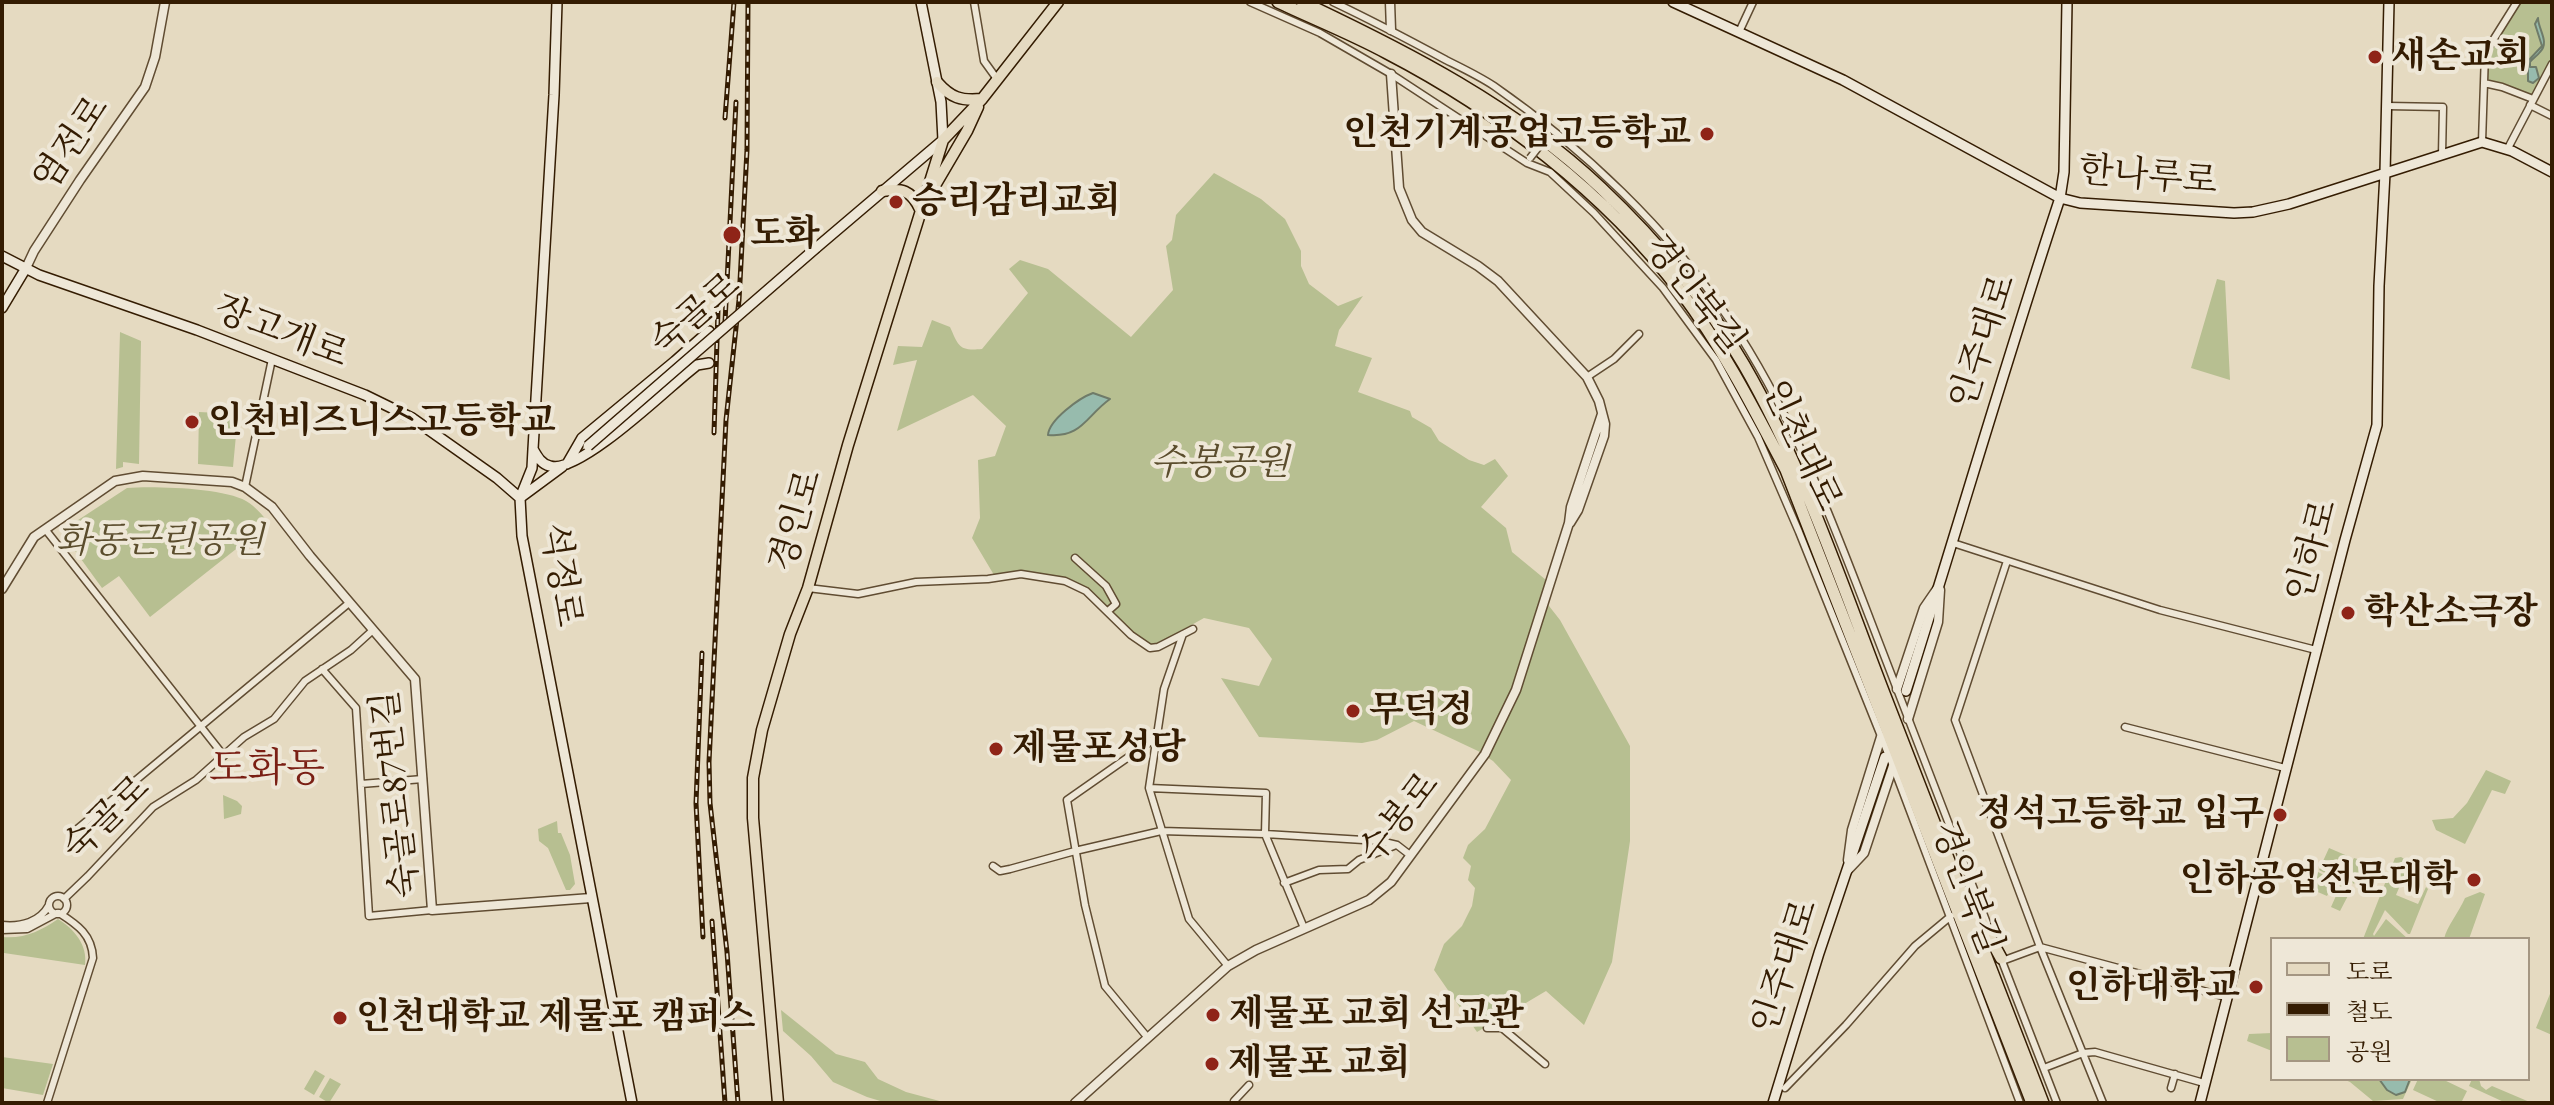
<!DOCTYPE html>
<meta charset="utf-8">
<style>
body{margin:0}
#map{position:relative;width:2554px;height:1105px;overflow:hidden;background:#e5dac1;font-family:"EB Garamond","Noto Serif KR",serif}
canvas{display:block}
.frame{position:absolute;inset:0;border:4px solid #341c02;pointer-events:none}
.legend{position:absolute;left:2270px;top:937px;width:260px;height:144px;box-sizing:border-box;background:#eee7d7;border:2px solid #a49682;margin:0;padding:10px 14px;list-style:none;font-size:24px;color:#341c02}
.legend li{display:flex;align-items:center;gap:16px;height:40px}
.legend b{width:40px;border:2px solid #a49682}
</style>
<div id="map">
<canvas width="2554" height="1105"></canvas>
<div class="frame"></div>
<ul class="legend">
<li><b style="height:10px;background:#e5dac1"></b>도로</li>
<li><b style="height:10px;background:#341c02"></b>철도</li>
<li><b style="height:22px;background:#b7bf91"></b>공원</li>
</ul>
</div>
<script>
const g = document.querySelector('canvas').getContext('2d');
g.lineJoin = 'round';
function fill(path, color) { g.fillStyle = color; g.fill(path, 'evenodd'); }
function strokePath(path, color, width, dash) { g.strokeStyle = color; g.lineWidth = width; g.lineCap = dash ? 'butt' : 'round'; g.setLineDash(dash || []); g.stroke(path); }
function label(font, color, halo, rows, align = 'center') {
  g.font = font + ' "EB Garamond","Noto Serif KR",serif'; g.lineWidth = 8; g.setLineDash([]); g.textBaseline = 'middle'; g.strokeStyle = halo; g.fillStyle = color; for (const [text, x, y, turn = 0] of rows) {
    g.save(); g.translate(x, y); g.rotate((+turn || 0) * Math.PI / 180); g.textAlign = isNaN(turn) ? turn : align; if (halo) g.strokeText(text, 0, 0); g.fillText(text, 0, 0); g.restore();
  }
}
fill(new Path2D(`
 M2520,2H2552V64L2533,99L2488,79L2489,51Z
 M1214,173L1261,199L1285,219L1301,251V266L1309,284L1338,306L1363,296L1339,330L1335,346L1372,358L1358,392L1410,411L1412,417L1431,428L1439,441L1469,460L1484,465L1495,459L1508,476L1481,507L1506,528L1512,552L1546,580L1542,597L1560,620L1630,746V841L1612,962L1584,1025L1546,991L1477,1032L1434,970L1444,944L1462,926L1472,906L1475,888L1468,880L1471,866L1463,858L1468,845L1485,829L1511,780L1493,761L1478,751L1414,721L1377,740L1362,743L1259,737L1221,678L1259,686L1272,659L1249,628L1204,618L1150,648C1129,629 1089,589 1064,581C1043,573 1017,574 994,575L972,538L980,518L978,460L995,456L1006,426L973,395L897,431L917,360L893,365L898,346L922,347L932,320L950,327C959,347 959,351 982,349L1028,293L1009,269L1020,260L1048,269L1131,337L1173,290L1166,246L1172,240L1176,215Z
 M2217,279L2225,281L2230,380L2191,368Z
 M120,332L141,341L139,464L123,462V467L116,469Z
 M199,412L238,414L233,467L198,464Z
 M127,488C155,486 223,488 246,501C256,507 262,515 269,523L150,617L119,576L102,588L65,537L66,528Z
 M2486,770L2511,781L2505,794L2492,790L2465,844L2436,830L2432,820L2453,818L2467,803Z
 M223,795L237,801L242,806L241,814L224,819Z
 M557,821L558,833H561L570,855L575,884L570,890H566L548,848L539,841L538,829Z
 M2329,848L2350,857L2344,869L2329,875L2319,870Z
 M2401,857L2406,860L2407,869L2396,895L2418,904L2426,887L2428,889L2410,934H2408L2385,910L2373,934L2374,936L2386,919L2408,939H2363L2395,858Z
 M2354,858L2364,861L2354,884L2345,876Z
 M2318,872L2328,877L2332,886L2327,896L2311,889Z
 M2344,878L2352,888L2340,911L2331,907Z
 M2480,892L2485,894L2469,939H2444C2447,926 2459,912 2465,898Z
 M58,919C74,929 88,945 85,965L4,953L2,965V937C25,939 40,931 58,919Z
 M2552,989V1035L2536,1028Z
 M781,1010L836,1054L865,1062L878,1079L906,1092L947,1103H887L867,1097L833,1082L811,1056L783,1031Z
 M2272,1033V1051L2247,1041L2249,1034Z
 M2,1057L53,1064L43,1095L2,1088Z
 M315,1070L325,1076L314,1095L304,1089Z
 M330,1078L341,1084L329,1103L319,1097Z
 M2343,1079H2412L2403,1099L2373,1101L2350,1082Z
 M2418,1079H2442L2467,1091L2461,1103H2441L2413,1090Z
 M2472,1079H2479L2481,1086L2486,1090L2492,1086L2532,1103H2506L2469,1086Z`), '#b7bf91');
const water = new Path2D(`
 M2538,18C2538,29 2550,42 2540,52C2537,56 2533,58 2530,62V67H2536L2539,78L2533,83L2528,81V61L2542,46L2535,24Z
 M1093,393L1110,399C1086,416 1082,438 1048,435C1049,420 1079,398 1093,393Z
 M2379,1079H2410L2405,1092L2396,1095L2387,1090Z`);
fill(water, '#97bbad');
strokePath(water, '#6f7b69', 2);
const minor = new Path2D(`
 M974,2L984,61L997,79
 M1250,2L1320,33L1391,74L1527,163L1550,172L1594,213L1663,288L1716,360L1758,437L1799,532L1893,766L2020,1103
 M1333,2C1371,20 1409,40 1446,60C1462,68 1479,76 1494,86C1582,147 1669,230 1729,319C1791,411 1830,515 1870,619C1909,720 1948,822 1987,923
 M1739,32L1753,2
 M2484,83L2502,87L2533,99
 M2530,105L2552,116
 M2387,106L2443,107L2442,155
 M2482,142L2485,53L2517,2
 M2507,150L2552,64
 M1587,377L1614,359L1639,334
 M245,487L272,359
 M45,529L224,756
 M1953,543L2160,610L2316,650
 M1075,558L1106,586L1116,604L1108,611
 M2007,561L1955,720L2040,947L2103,1103
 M808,588L858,594L916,582L988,579L1021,574L1065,581L1086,591L1131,635L1150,648L1158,647L1193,629
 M1183,634L1164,689L1149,788L1189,919L1228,966
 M322,669L356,708L369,916L432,910
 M2125,727L2285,768
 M361,784L423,779
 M1149,788L1266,793L1265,834L1304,928
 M76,830L349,603
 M993,866L1000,871L1010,869L1075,851L1161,831L1265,834L1380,841L1397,845L1410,855
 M1284,883L1319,870L1348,869L1359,860L1396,845
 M49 905a9 9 0 1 1 18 0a9 9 0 1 1-18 0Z
 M64,899L88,876L153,807L196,780L244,737L274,719L305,681L351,650L373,630
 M2,925C21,927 40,922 49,905
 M2,930L27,929L57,913
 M2000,956L2057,1103
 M2002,961L2040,947L2226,997
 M1487,1028H1502L1545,1064
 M1148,1038L1105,986L1085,905L1067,800L1157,737
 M2044,1068L2083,1053L2095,1052L2204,1083
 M1785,1088L1846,1025L1915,946L1951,916
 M2171,1088L2175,1074
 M1234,1101L1249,1085
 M47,1103L93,958C92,935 78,925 59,913`);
const tertiary = new Path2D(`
 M1390,2L1391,30
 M1391,74L1399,188L1412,220L1422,232L1478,266L1498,281L1587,377L1599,401L1605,424L1604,436L1578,510L1570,523
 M26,268L34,251L80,180L145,87L155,57L165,2
 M2,589L34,537L115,481L143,476L232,482L245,487L272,507L310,556L415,679L432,910L591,898
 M1897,689L1924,608L1937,589
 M1908,719L1938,622L1940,590
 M1848,860L1852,830L1881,737
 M1847,871L1864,853L1893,766
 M1075,1103L1228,966L1256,950L1369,900L1391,882L1485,754L1516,690L1569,523L1571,507L1602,414`);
const secondary = new Path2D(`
 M557,2L554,95L533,449L532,468L520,498L522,536L632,1103
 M1673,2L1843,80L2060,198L2080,203L2234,213L2253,212L2289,204L2482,142L2512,151L2552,172
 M816,248L943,140L941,102L921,2
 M2,256L39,275L197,330L365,395L412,418L497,478L520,498
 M2,308L26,268
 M675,361L709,331
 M686,374L697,365L709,363
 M533,449C537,456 541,464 550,466C577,475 663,393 686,374L675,361L582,438L567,464
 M520,498L562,467
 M1906,691C1958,527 2006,361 2060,198L2064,172L2067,2
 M1773,1103L1819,953L1885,757
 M2200,1103L2345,540L2377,425L2379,286L2385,173L2389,2`);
const primary = new Path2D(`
 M937,82C951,98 961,101 982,99
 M882,191C902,188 911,190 920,209
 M930,194L967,131L978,107
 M778,1103L753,818V778L762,730L790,634L808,588L848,445L943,140L982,99L1058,2`);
const trunk = new Path2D(`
 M1278,2C1314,19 1352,34 1387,53C1497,110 1606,193 1681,292C1723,348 1754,409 1786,470L2032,1103
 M1302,2C1408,52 1514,106 1601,188C1655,239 1706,300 1744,365C1804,469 1842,585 1885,696C1938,832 1990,967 2043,1103
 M1969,899L2001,958`);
strokePath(minor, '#604c32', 9);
strokePath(tertiary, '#604c32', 11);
strokePath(secondary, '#341c02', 12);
strokePath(primary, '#341c02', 13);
strokePath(trunk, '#341c02', 14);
strokePath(minor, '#eee7d7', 6);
strokePath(tertiary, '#eee7d7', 8);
strokePath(secondary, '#eee7d7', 9);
strokePath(primary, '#e5dac1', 10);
strokePath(trunk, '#e5dac1', 11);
const rail = new Path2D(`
 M725,118L734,2
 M725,322L736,102
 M714,433L718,310
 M702,653L696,803L703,937
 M712,921L725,1103
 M738,1103L727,952L710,803L709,762L726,420L739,300L747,150L748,2`);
strokePath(rail, '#341c02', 5);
strokePath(rail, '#eee7d7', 2, [6]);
const minorBridge = new Path2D(`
 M1530,158L1548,135`);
const secondaryBridge = new Path2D(`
 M588,446L816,248`);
strokePath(minorBridge, '#604c32', 9, []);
strokePath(secondaryBridge, '#341c02', 12, []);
strokePath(minorBridge, '#eee7d7', 6);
strokePath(secondaryBridge, '#eee7d7', 9);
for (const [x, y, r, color] of [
 [2375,57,8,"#8f2418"],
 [1707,134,8,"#8f2418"],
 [896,202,8,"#8f2418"],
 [732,235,10,"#8f2418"],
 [192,422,8,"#8f2418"],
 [2348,613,8,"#8f2418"],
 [1353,711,8,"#8f2418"],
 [996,749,8,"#8f2418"],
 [2280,815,8,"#8f2418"],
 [2474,880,8,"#8f2418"],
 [2256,987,8,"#8f2418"],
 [1213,1015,8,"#8f2418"],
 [340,1018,8,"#8f2418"],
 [1212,1064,8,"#8f2418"]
]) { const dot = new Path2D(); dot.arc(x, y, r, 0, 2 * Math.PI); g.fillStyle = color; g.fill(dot); strokePath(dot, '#eee7d7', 3); }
label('bold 36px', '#341c02', '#eee7d7', [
 ["새손교회",2391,57],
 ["인천기계공업고등학교",1691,134,"right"],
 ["승리감리교회",912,202],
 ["도화",750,235],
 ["인천비즈니스고등학교",208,422],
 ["학산소극장",2364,613],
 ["무덕정",1369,711],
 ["제물포성당",1012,749],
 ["정석고등학교 입구",2264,815,"right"],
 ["인하공업전문대학",2458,880,"right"],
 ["인하대학교",2240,987,"right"],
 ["제물포 교회 선교관",1229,1015],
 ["인천대학교 제물포 캠퍼스",356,1018],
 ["제물포 교회",1228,1064]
], 'left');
label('36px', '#341c02', '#eee7d7', [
 ["염전로",72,144,-56],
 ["한나루로",2148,177,5],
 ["경인북길",1694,295,52],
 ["숙골로",696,315,-41],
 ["장고개로",281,333,21],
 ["인주대로",1984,342,-72],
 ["인천대로",1801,446,65],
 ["경인로",797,521,-74],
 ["인하로",2313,551,-75],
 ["석정로",560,575,81],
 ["숙골로87번길",397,794,-96],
 ["숙골로",107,819,-44],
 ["수봉로",1400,819,-52],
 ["경인북길",1966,888,69],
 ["인주대로",1786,967,-72]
]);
label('italic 36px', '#5b4d2d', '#eee7d7', [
 ["수봉공원",1220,464],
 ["화동근린공원",160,542]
]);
label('40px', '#7a1f14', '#eee7d7', [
 ["도화동",267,770]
]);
</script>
